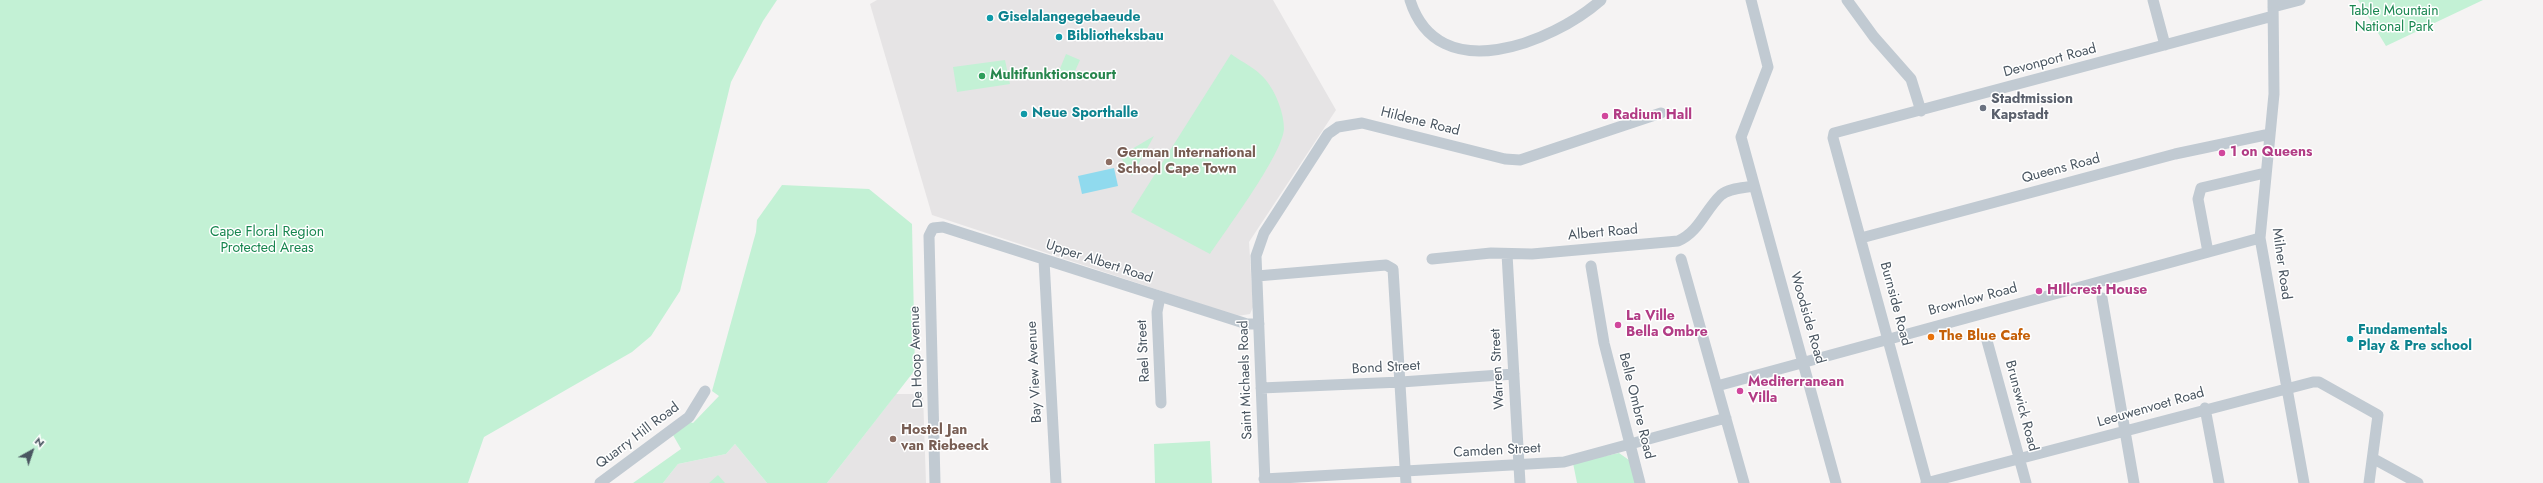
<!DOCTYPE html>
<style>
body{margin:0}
#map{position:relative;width:2543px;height:483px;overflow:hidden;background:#f5f3f3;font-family:Jost,sans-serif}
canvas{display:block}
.north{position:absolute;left:12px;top:431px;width:40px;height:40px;-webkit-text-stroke:3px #fff;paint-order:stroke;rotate:40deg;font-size:11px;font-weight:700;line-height:16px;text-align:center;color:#4a5661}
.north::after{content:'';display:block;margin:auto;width:14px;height:18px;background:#4a5661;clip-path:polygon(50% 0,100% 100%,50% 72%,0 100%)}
</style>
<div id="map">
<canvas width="2543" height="483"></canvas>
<div class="north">N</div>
</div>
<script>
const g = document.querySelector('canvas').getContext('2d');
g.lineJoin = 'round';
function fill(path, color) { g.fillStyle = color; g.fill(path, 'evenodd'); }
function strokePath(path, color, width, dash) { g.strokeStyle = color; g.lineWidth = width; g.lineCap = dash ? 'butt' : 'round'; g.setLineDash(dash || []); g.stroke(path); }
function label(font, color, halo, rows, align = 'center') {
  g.font = font + ' Jost,sans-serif'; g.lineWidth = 3; g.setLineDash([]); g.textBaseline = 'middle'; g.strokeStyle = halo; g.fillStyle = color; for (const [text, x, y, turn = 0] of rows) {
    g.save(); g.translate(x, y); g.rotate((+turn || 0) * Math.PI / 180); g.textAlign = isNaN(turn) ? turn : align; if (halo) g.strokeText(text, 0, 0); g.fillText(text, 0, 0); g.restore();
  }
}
fill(new Path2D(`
 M877,0H1273L1336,110L1249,242L1253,307L1250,314L1237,316L932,215L870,4Z
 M896,394H923L926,483H827Z
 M735,444L767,483H663L678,464L726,454Z`), '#e6e4e5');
fill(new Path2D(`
 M0,0H777L763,21L731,82L680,291L651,336L632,352L484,437L468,483H0Z
 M2358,0H2483L2386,46Z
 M1066,54L1080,60L1072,78L1059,71Z
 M1231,54C1242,62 1257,69 1265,79C1276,92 1284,113 1284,129C1282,155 1226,230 1210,254L1131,212Z
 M1005,60L1010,84L957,92L953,67Z
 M1154,136L1132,176L1120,156Z
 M782,185L869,189L912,224L915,370L827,483H767L735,444L726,454L678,464L663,483H633L681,449L673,435L690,422L693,423L719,396L712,391L756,232L757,220Z
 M1210,441L1212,483H1155L1154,444Z
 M1619,453L1629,460L1636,483H1577L1573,463Z
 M718,475L725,483H709Z`), '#c3f1d5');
fill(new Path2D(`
 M1114,168L1118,186L1082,194L1078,176Z`), '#90daee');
strokePath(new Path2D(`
 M1410,0C1438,89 1552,43 1601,0
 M1751,0L1768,67L1741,137L1836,483
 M1847,0L1874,37L1911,79L1921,111
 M2153,0L2165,45
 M2273,0L2274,94L2260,238L2304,483
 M2273,7L2300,0
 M1861,238L2175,154L2270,134
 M2208,252L2198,199L2201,188L2265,173
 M1507,254L1520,483
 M1432,259L1491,253L1532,254L1678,241C1699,232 1705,210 1721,195C1729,188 1744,188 1754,186
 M1681,259L1744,483
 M1044,260L1056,483
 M1591,266L1604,343L1640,483
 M1257,276L1386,265L1393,269L1406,483
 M1160,297L1157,312L1161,403
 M2102,298L2134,483
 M1986,337L2026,483
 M1717,386L2260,238
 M1261,388L1401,382L1514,374
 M2205,408L2219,483
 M2374,459L2418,483
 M1264,479L1564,462L1726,418
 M600,483L689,417L705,391
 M935,483L929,236L933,228L943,227L1247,324H1259
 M1265,483L1256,256L1264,233L1328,134L1338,127L1362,123L1505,159L1520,160L1661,113
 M1926,483L2313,382H2319L2378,415L2369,483
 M1927,483L1833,138L1834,133L2273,16`), '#c1cad2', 11);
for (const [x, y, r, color] of [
 [990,18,4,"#0f9aa8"],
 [1059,37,4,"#0f9aa8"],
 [982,76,4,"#2e9e5b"],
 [1983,108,4,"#6b7280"],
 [1024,114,4,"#0f9aa8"],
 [1605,116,4,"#d1479c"],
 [2222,153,4,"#d1479c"],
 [1109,162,4,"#8d6e63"],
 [2039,291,4,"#d1479c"],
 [1618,325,4,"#d1479c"],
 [1931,337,4,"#e8710a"],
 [2350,339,4,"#0f9aa8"],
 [1740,391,4,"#d1479c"],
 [893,439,4,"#8d6e63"]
]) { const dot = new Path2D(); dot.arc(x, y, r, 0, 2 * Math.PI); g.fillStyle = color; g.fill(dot); strokePath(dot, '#fff', 1.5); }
label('14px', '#17864f', '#fff', [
 ["Table Mountain",2394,12],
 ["National Park",2394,28],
 ["Cape Floral Region",267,233],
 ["Protected Areas",267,249]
]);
label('bold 14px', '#0d838f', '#fff', [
 ["Giselalangegebaeude",998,18],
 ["Bibliotheksbau",1067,37],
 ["Neue Sporthalle",1032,114],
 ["Fundamentals",2358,331],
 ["Play & Pre school",2358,347]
], 'left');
label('14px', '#4a5661', '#fff', [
 ["Devonport Road",2050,61,-15],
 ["Hildene Road",1420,122,14],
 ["Queens Road",2061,169,-15],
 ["Albert Road",1603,233,-5],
 ["Upper Albert Road",1099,262,18],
 ["Milner Road",2281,264,82],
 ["Brownlow Road",1973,300,-15],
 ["Burnside Road",1895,304,75],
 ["Woodside Road",1807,318,74],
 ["Rael Street",1144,351,-93],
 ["De Hoop Avenue",917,357,-92],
 ["Bond Street",1386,368,-3],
 ["Warren Street",1498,369,-93],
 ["Bay View Avenue",1035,372,-93],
 ["Saint Michaels Road",1246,380,-92],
 ["Belle Ombre Road",1636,406,76],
 ["Brunswick Road",2021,406,75],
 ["Leeuwenvoet Road",2151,408,-16],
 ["Quarry Hill Road",638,436,-37],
 ["Camden Street",1497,451,-3]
]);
label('bold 14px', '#27864d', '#fff', [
 ["Multifunktionscourt",990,76]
], 'left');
label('bold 14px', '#5b616d', '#fff', [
 ["Stadtmission",1991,100],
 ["Kapstadt",1991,116]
], 'left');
label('bold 14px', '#b23c85', '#fff', [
 ["Radium Hall",1613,116],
 ["1 on Queens",2230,153],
 ["HIllcrest House",2047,291],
 ["La Ville",1626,317],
 ["Bella Ombre",1626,333],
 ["Mediterranean",1748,383],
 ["Villa",1748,399]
], 'left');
label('bold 14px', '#785e54', '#fff', [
 ["German International",1117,154],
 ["School Cape Town",1117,170],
 ["Hostel Jan",901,431],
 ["van Riebeeck",901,447]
], 'left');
label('bold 14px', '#c56008', '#fff', [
 ["The Blue Cafe",1939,337]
], 'left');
</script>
